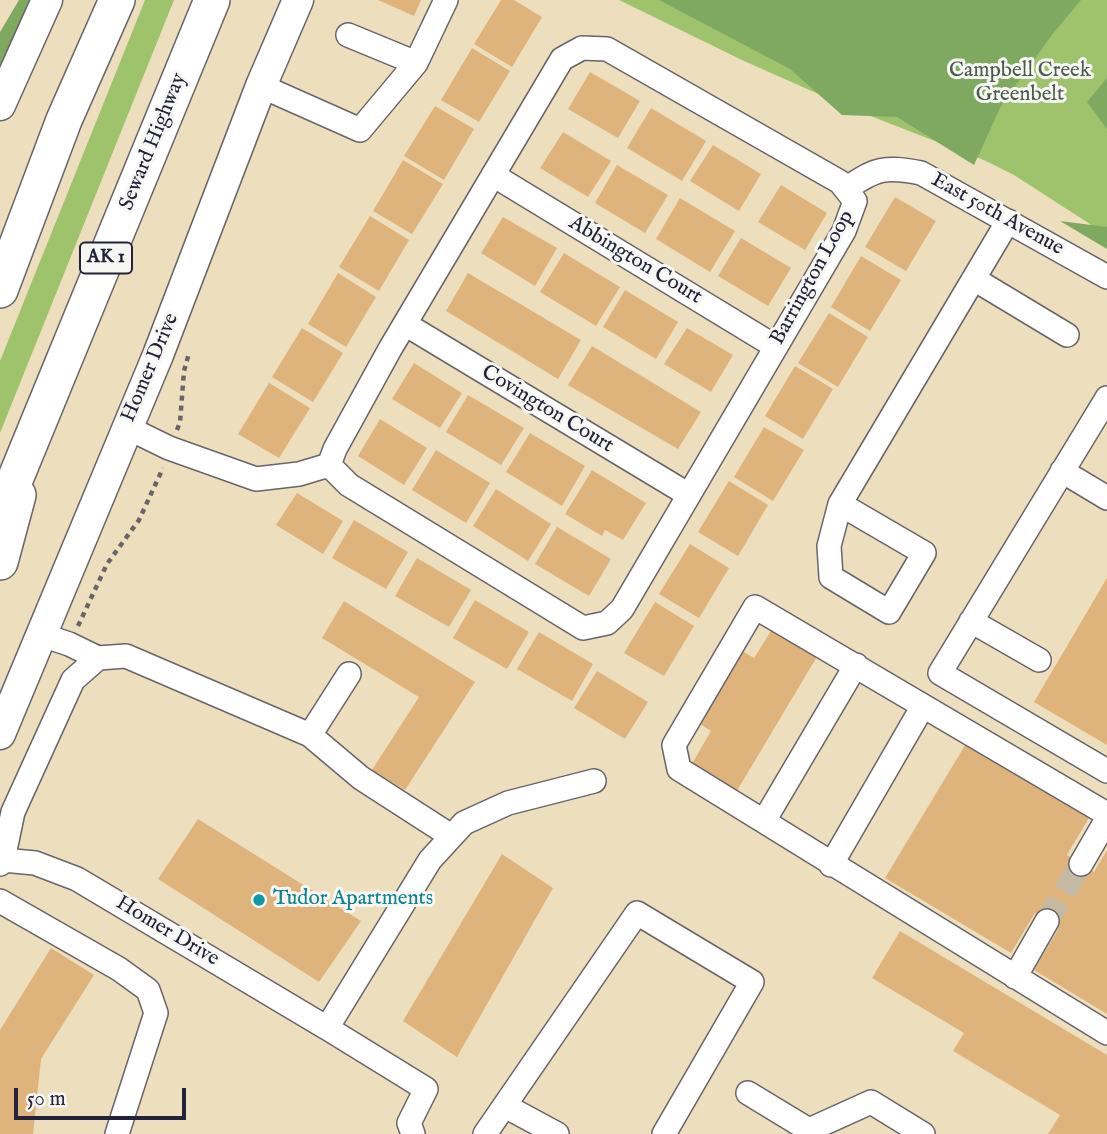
<!DOCTYPE html>
<style>
body{margin:0}
#map{position:relative;width:1107px;height:1134px;overflow:hidden;background:#eddfbd;font-family:"IM FELL English",serif}
canvas{display:block}
.scale{position:absolute;left:14px;top:1088px;width:172px;height:32px;box-sizing:border-box;border:4px solid #22223b;border-top:0;padding-left:9px;font-size:21px;line-height:24px;white-space:nowrap;color:#22223b;-webkit-text-stroke:5px #f6f6f2;paint-order:stroke}
</style>
<div id="map">
<canvas width="1107" height="1134"></canvas>
<div class="scale">50 m</div>
</div>
<script>
const g = document.querySelector('canvas').getContext('2d');
g.lineJoin = 'round';
function fill(path, color) { g.fillStyle = color; g.fill(path, 'evenodd'); }
function strokePath(path, color, width, dash) { g.strokeStyle = color; g.lineWidth = width; g.lineCap = dash ? 'butt' : 'round'; g.setLineDash(dash || []); g.stroke(path); }
function label(font, color, halo, rows, align = 'center') {
  g.font = font + ' "IM FELL English",serif'; g.lineWidth = 6; g.setLineDash([]); g.textBaseline = 'middle'; g.strokeStyle = halo; g.fillStyle = color; for (const [text, x, y, turn = 0] of rows) {
    g.save(); g.translate(x, y); g.rotate((+turn || 0) * Math.PI / 180); g.textAlign = isNaN(turn) ? turn : align; if (halo) g.strokeText(text, 0, 0); g.fillText(text, 0, 0); g.restore();
  }
}
fill(new Path2D(`
 M145,0H174L0,433V361Z
 M619,0H1107V235L1014,175L986,161L850,108L744,61Z`), '#9fc36d');
fill(new Path2D(`
 M19,0H34L0,88V32Z
 M659,0H1081L1051,36L1001,106L974,165L897,117L842,115L790,69Z
 M1107,78V129L1087,102Z
 M1060,221L1107,227V249Z`), '#7fa960');
fill(new Path2D(`
 M378,0H421L414,16Z
 M501,0H514L542,17L512,67L474,44Z
 M472,48L510,71L479,122L441,100Z
 M590,72L640,101L618,138L568,109Z
 M435,106L474,129L444,180L404,156Z
 M651,108L706,141L682,181L627,148Z
 M563,132L611,161L588,197L540,168Z
 M713,145L761,174L739,211L690,181Z
 M403,160L443,184L412,234L373,211Z
 M617,165L668,195L645,233L595,203Z
 M781,185L827,213L805,250L758,222Z
 M895,197L936,221L906,271L865,247Z
 M680,198L735,231L710,272L656,239Z
 M370,216L409,240L379,291L339,267Z
 M503,217L557,248L535,286L481,253Z
 M741,238L791,268L768,306L718,276Z
 M564,253L620,287L596,326L540,292Z
 M861,256L901,280L870,331L831,307Z
 M338,273L376,297L346,347L308,324Z
 M468,273L581,340L558,379L446,311Z
 M625,290L678,322L656,359L603,327Z
 M829,313L868,337L838,387L798,363Z
 M302,328L343,353L313,402L272,377Z
 M687,328L733,355L711,392L664,364Z
 M592,346L701,412L678,449L568,385Z
 M414,363L462,393L440,428L392,399Z
 M795,366L833,389L803,439L765,416Z
 M269,383L310,408L279,458L238,434Z
 M468,395L524,428L501,465L446,432Z
 M380,419L427,448L404,485L358,456Z
 M764,427L804,450L773,501L734,477Z
 M530,433L585,466L562,506L506,472Z
 M436,450L490,483L466,523L412,490Z
 M592,470L646,503L623,540L605,530L602,536L565,514Z
 M729,481L768,505L738,556L698,532Z
 M496,489L551,524L528,561L473,526Z
 M297,493L343,521L323,554L276,525Z
 M354,520L408,552L386,589L332,558Z
 M557,527L611,559L589,596L535,564Z
 M690,544L729,568L699,618L659,594Z
 M417,558L471,590L449,627L395,596Z
 M1107,578V745L1034,702Z
 M475,600L529,632L507,669L453,638Z
 M344,601L475,682L405,790L372,770L419,697L322,638Z
 M655,602L694,626L664,676L624,653Z
 M776,623L821,650L735,794L690,767L711,731L694,720L737,648L754,658Z
 M539,632L593,664L572,701L517,669Z
 M597,671L648,702L625,739L574,708Z
 M970,737L1093,811L1067,855L1094,872L1107,850V1014L1034,970L1059,928L1035,913L1011,953L885,878Z
 M198,819L361,921L319,982L158,879Z
 M502,854L553,888L457,1057L403,1021Z
 M900,931L1107,1055V1134H1048L1060,1115L953,1051L964,1033L872,978Z
 M51,948L94,975L41,1059L33,1134H0V1030Z`), '#dfb37c');
strokePath(new Path2D(`
 M1047,921L1081,864`), '#c4b9a3', 23, [23, 11]);
const minor = new Path2D(`
 M348,35L416,63
 M582,48L607,49L840,182L855,201L844,231L622,609L607,623L583,628L349,485L329,465L335,449L390,349L562,59Z
 M261,86L360,130L416,63L446,0
 M493,175L776,347
 M846,189C876,168 885,166 921,173L1107,277
 M974,279L1067,335
 M405,324L689,495
 M1107,398L940,673L1107,771
 M126,427L169,448L256,479L299,474L329,465
 M1062,471L1107,498
 M840,504L829,546L831,577L889,612L924,553L840,504L1008,221
 M971,621L1039,660
 M42,635L69,644L98,658
 M349,674L310,735L361,778L451,836
 M1107,814L755,607L674,745L679,769L1107,1033
 M764,821L856,665
 M3,860L13,812L73,680L98,658L126,656L310,735
 M0,864L3,860L35,863L77,879L327,1028
 M1081,864L1107,819
 M831,865L923,706
 M0,901L119,969L148,990L156,1013L117,1134
 M1015,977L1047,921
 M748,1093L809,1130L871,1102L923,1134
 M505,1106L557,1134
 M413,1134L409,1123L426,1089L327,1028L430,860L464,823L508,803L594,781
 M485,1134L637,913L752,982L664,1134`);
const major = new Path2D(`
 M0,105L47,0
 M0,734L158,355L261,86L298,0`);
const highway = new Path2D(`
 M0,290L64,120L117,0
 M0,516L212,0
 M0,562L18,495`);
strokePath(minor, '#696468', 26);
strokePath(major, '#696468', 33);
strokePath(highway, '#696468', 38);
strokePath(new Path2D(`
 M177,430L180,422L184,371L189,353
 M78,626L107,564L139,520L163,468`), '#696468', 4.5, [5, 5]);
strokePath(minor, '#fff', 23);
strokePath(major, '#fff', 30);
strokePath(highway, '#fff', 35);
for (const [x, y, r, color] of [
 [259,900,7,"#0f9aa8"]
]) { const dot = new Path2D(); dot.arc(x, y, r, 0, 2 * Math.PI); g.fillStyle = color; g.fill(dot); strokePath(dot, '#f6f6f2', 2.5); }
for (const [x, y, w] of [
 [106,258,52]
]) { const box = new Path2D(); box.roundRect(x - w / 2, y - 15.5, w, 31, 5); g.fillStyle = '#f6f6f2'; g.fill(box); strokePath(box, '#22223b', 2); }
label('bold 19px', '#22223b', null, [
 ["AK 1",106,258]
]);
label('21px', '#4e5a4c', '#f6f6f2', [
 ["Campbell Creek",1020,72],
 ["Greenbelt",1020,96]
]);
label('21px', '#22223b', '#f6f6f2', [
 ["Seward Highway",154,142,-68],
 ["East 50th Avenue",997,215,29],
 ["Abbington Court",635,261,31],
 ["Barrington Loop",813,278,-61],
 ["Homer Drive",151,368,-67],
 ["Covington Court",547,410,31],
 ["Homer Drive",167,932,31]
]);
label('21px', '#0d838f', '#f6f6f2', [
 ["Tudor Apartments",273,900]
], 'left');
</script>
